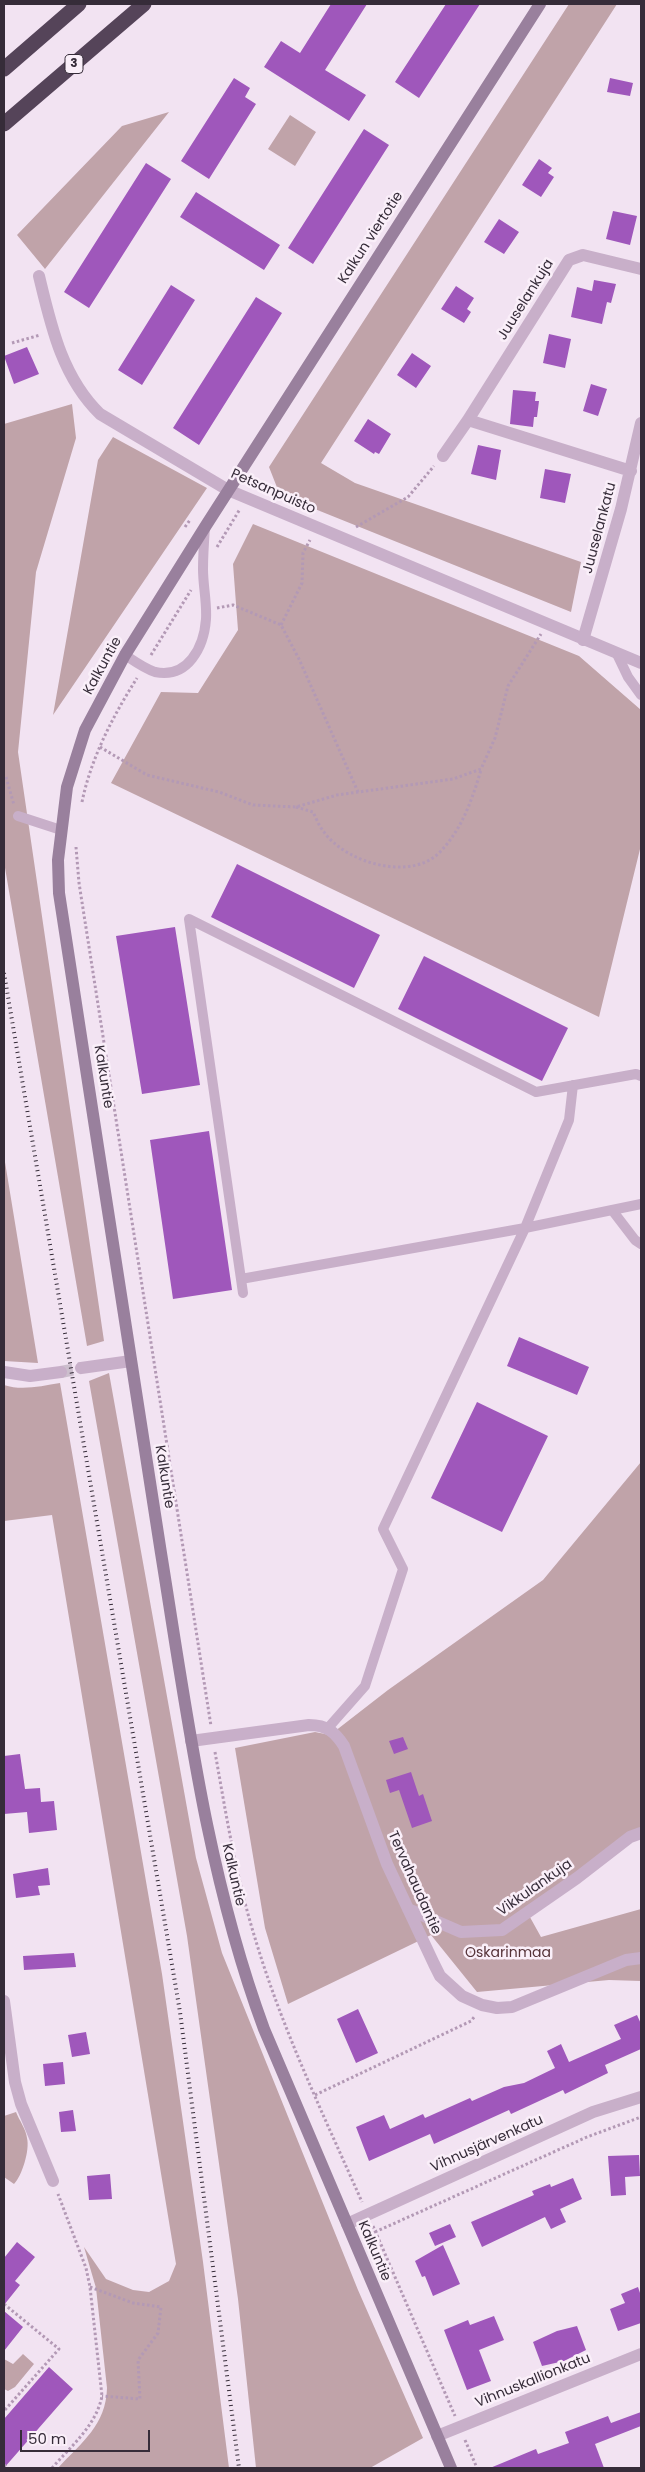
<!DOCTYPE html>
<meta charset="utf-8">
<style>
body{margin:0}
#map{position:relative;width:645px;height:2472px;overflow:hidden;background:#f2e3f2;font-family:Poppins,sans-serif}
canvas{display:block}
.frame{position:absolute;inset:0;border:5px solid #362c39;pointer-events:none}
.scale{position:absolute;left:20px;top:2430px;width:130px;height:22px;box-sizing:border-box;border:2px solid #362c39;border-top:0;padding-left:6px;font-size:15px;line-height:18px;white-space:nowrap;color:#362c39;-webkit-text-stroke:4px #faeff9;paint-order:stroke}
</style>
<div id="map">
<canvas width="645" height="2472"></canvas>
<div class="frame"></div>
<div class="scale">50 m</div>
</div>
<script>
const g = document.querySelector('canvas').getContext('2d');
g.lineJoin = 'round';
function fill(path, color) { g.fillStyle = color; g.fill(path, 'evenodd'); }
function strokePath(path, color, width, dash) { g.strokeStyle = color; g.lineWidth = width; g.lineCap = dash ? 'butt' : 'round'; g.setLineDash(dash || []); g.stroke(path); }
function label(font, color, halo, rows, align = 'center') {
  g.font = font + ' Poppins,sans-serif'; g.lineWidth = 5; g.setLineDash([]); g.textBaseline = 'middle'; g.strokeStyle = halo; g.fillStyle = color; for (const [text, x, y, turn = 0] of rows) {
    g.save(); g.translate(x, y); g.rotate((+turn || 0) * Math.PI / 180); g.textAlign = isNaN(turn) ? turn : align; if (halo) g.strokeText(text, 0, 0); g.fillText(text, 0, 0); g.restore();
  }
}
fill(new Path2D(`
 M569,4H617L321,463L355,483L581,562L571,612L280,495L269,467Z
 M169,112L45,269L17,235L122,126Z
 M290,115L316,132L295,166L268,149Z
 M72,404L76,438L36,572L18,752L104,1341L87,1346L4,862V424Z
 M113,437L207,488L53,715L98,460Z
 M253,524L579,656L641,710V845L599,1017L111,783L161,692L198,693L238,630L233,564Z
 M4,1156L38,1363L4,1361Z
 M109,1373L196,1858L222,1953L358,2290L423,2438L370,2468H256L238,2299L187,1936L89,1381Z
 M60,1383L162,1974L203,2262L229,2468H58C82,2442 106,2425 107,2388L96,2288L84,2247L106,2279L133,2290L149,2292L169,2281L176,2264L52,1515L4,1521V1385C22,1391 41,1386 60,1383Z
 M641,1462V1828L526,1910L541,1937L641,1909V1981L609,1980L477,1992L431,1935L288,2004L265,1928L235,1748L315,1732L330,1735L388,1690L543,1580Z
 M16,2112C19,2120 26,2129 27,2138C30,2150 22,2176 14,2184L4,2177V2116Z
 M23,2354L34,2364L15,2387L8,2391L4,2389V2359L13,2364Z`), '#c0a3a9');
fill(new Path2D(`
 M331,4H367L325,70L366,95L349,121L264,67L281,41L300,53Z
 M446,4H480L419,98L395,82Z
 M234,78L250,88L245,97L256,104L209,179L181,161Z
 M610,78L633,83L630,96L607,92Z
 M364,129L389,145L313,264L288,248Z
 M539,159L552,168L548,173L554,177L541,197L522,185Z
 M146,163L171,179L89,308L64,292Z
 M196,192L280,245L264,270L180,217Z
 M613,211L637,216L630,245L606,239Z
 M499,219L519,232L504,254L484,242Z
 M594,280L616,284L611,303L607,302L602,324L571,317L577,287L592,291Z
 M171,285L195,300L142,385L118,370Z
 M456,286L474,298L467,309L471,312L464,323L441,309Z
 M256,297L282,313L199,445L173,428Z
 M549,334L571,339L565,368L543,363Z
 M27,347L39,374L14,384L4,356Z
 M412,353L431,366L416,388L397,375Z
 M591,384L607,389L598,416L583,411Z
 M513,390L536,392L535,401H539L537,417H534L533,427L510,424Z
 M368,419L391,434L379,454L375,452L374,454L354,441Z
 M478,445L501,450L496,480L471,474Z
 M545,469L571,474L565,503L540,498Z
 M237,864L380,935L354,988L211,917Z
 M175,927L200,1085L142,1094L116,936Z
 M424,956L568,1028L542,1081L398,1009Z
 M209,1131L232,1290L173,1299L150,1140Z
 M519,1337L589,1367L577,1395L507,1366Z
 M477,1402L548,1436L502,1532L431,1498Z
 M403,1737L408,1749L394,1754L389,1741Z
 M20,1754L25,1789L40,1788L41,1802L54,1801L57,1830L29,1833L27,1812L4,1814V1756Z
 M411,1772L419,1796L423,1794L432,1821L412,1828L399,1790L390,1793L386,1780Z
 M48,1868L50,1885L38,1886L40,1895L16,1898L13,1874Z
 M74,1953L76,1967L24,1970L23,1956Z
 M358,2009L378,2053L356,2063L337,2019Z
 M637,2015L641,2024V2049L605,2065L608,2073L565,2094L563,2090L511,2114L509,2110L434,2144L430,2134L369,2161L356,2127L384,2115L390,2129L423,2114L425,2118L470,2098L472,2101L504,2087L524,2083L555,2068L547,2051L561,2044L569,2062L621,2039L614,2025Z
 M86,2032L90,2054L72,2057L68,2035Z
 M63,2062L65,2084L45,2086L43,2064Z
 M73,2110L76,2131L61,2132L59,2112Z
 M639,2155L640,2176L625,2177L626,2195L611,2196L608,2156Z
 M110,2174L112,2199L89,2200L87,2176Z
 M573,2178L582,2199L560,2209L566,2222L551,2229L545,2217L482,2247L471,2222L534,2195L532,2191L550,2184L551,2187Z
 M450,2224L456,2237L435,2246L429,2233Z
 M17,2242L35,2257L15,2281L20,2285L4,2305V2258Z
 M443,2245L460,2284L433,2296L425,2276L422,2277L415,2261Z
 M638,2287L641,2296V2323L618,2331L610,2309L625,2303L621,2294Z
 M4,2311L23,2327L4,2351Z
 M494,2316L504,2340L479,2350L491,2381L467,2390L444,2330L468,2320L470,2325Z
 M577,2326L586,2350L564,2361L542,2366L533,2342L557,2331Z
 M49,2367L73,2389L4,2468V2419Z
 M641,2412V2426L595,2444L604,2468H490L536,2449L538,2454L569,2443L565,2432L608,2416L611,2423Z`), '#9f57bb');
strokePath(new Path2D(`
 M61,1372L81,1368`), '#ccbecd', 12, [12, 6]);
strokePath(new Path2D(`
 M12,343L40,335
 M185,527L190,520
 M356,527L408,497L434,466
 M217,547L240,509
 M217,608L233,605L281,625L299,659L358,792
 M281,625L302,583L303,553L310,540
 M151,655L191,590
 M100,747L147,775L219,792L253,805L296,807L337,795L453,779L481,769L495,738L508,686L541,634
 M6,777L14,805
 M82,802C91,758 113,716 137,678
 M296,807L313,812C316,818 319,826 324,832C346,863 411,882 440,852C462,829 472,800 481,770
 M76,847L79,883L211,1726
 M215,1752C226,1814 236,1877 255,1938C282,2029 324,2116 362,2202
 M315,2095L471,2021L475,2016
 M373,2226L455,2416
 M375,2232L587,2137L641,2117
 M90,2287L133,2303L161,2307L158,2333L138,2360L140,2399L102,2396
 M4,2304L59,2349L4,2411
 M465,2440L477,2468
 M4,2465L8,2468
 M52,2468C71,2446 96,2426 102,2396L90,2287L86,2268L58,2194`), '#b399b5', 3, [2.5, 2.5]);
strokePath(new Path2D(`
 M617,654L628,677L641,695
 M125,655C134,661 145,669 155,672C188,679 204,647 206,619C207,602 203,586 203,569C203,555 204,541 205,527
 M18,816L61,830
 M612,1210L635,1240L641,1244
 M241,1279L525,1228L641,1204
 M243,1293L189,919L536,1092L636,1074L641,1076
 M328,1728L365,1686L403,1569L383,1529L525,1228L569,1120L573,1085`), '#c8afc9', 10);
strokePath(new Path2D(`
 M39,276C51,326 62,377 100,414L228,490L641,663
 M443,456L468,420
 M631,471L468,420L569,260L583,255L641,269
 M583,640L621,509L641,423
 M81,1368L131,1361
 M4,1372L30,1376L61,1372
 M191,1741L309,1725C327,1725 335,1732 344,1746L387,1864L434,1964L440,1976L462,1996L482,2005L497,2008L512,2007L626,1960L641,1958
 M408,1909L461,1932L502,1930L577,1878L630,1837L641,1833
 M4,2001L15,2082L21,2104L53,2181
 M347,2224L593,2112L641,2097
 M437,2436L641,2354`), '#c8afc9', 12);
strokePath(new Path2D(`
 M451,2468L264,2029C207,1875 187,1714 161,1553C126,1333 93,1113 59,893L58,860L67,787L85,730L125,655L205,527L540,4`), '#99809d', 12);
strokePath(new Path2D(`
 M4,69L79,4
 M4,124L144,4`), '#554459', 15);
strokePath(new Path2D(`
 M4,973L180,2012L239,2468`), '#362c39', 4, [1, 4]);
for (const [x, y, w] of [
 [74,64,18]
]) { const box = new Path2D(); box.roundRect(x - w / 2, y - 9.5, w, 19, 4); g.fillStyle = '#faeff9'; g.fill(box); strokePath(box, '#362c39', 1); }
label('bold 12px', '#362c39', null, [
 ["3",74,64]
]);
label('14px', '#362c39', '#faeff9', [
 ["Kalkun viertotie",371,238,-57],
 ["Juuselankuja",526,300,-58],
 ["Petsanpuisto",273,492,24],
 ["Juuselankatu",600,528,-75],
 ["Kalkuntie",103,666,-61],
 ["Kalkuntie",103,1077,81],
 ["Kalkuntie",164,1477,81],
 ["Kalkuntie",233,1875,77],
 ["Tervahaudantie",414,1883,66],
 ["Vikkulankuja",535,1888,-35],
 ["Vihnusjärvenkatu",487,2144,-24],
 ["Kalkuntie",374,2251,67],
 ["Vihnuskallionkatu",533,2381,-22]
]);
label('14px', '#553238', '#faeff9', [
 ["Oskarinmaa",508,1953]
]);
</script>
